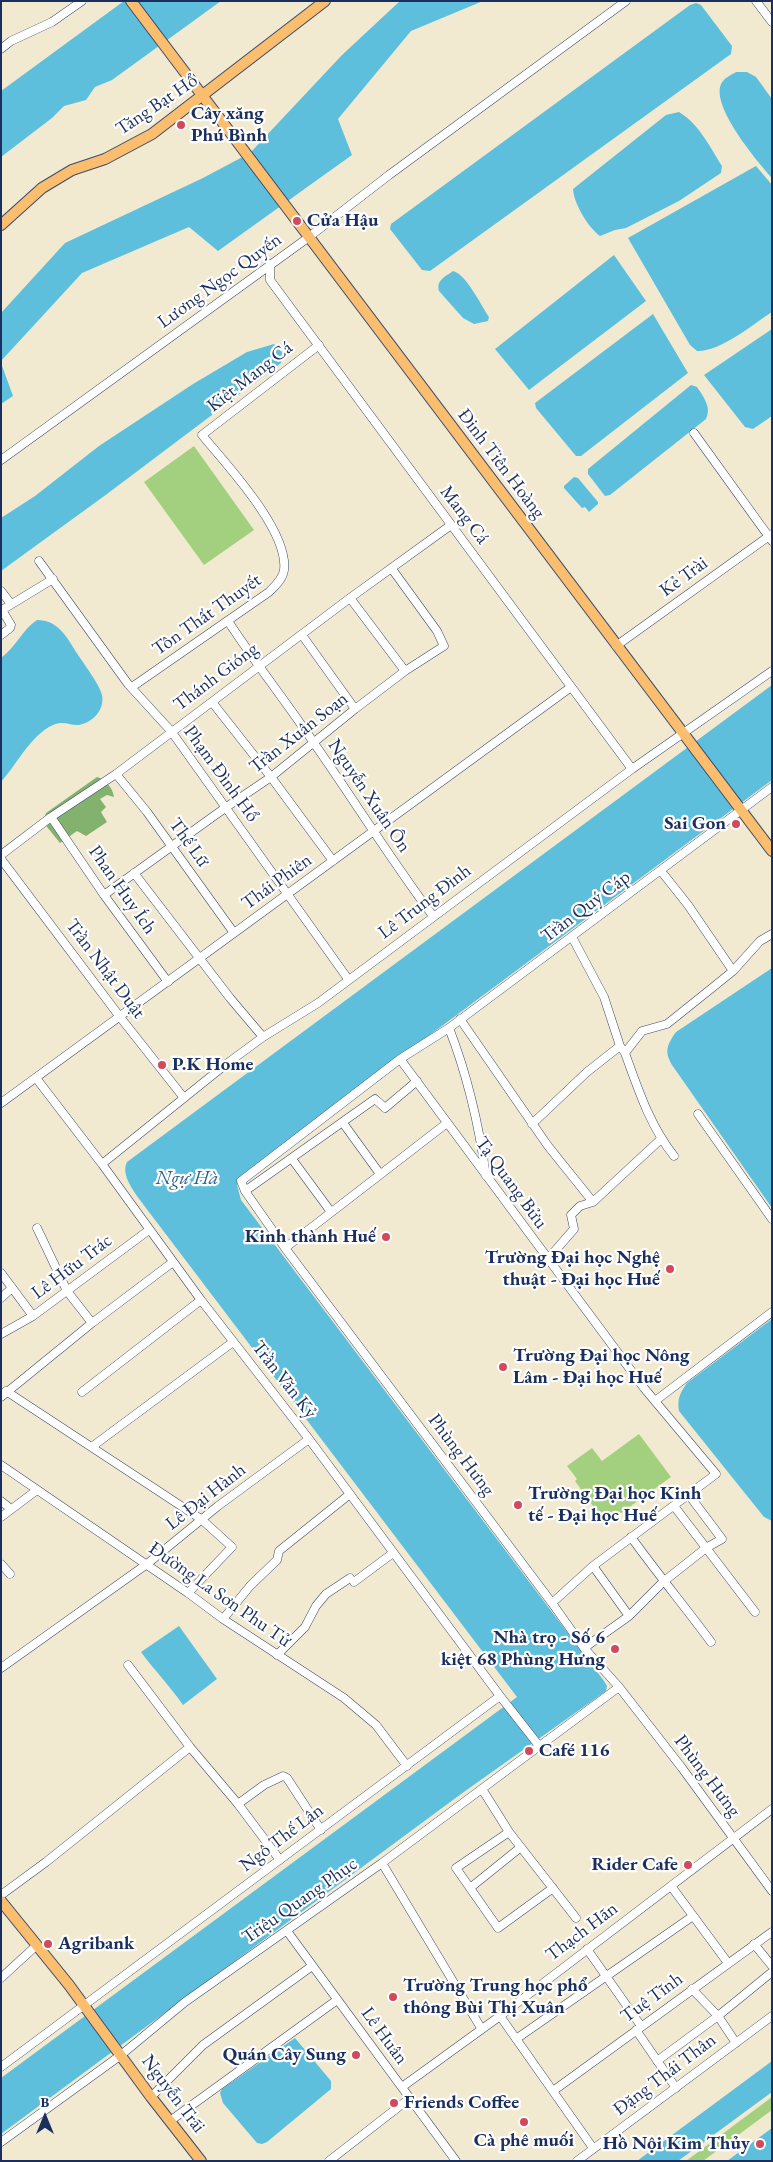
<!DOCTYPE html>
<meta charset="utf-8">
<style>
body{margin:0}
#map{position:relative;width:773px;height:2162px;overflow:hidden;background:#f1ead1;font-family:"EB Garamond",serif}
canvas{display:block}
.frame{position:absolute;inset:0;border:2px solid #1b2f5e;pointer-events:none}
.north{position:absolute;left:20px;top:2092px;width:50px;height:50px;-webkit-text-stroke:4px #fff;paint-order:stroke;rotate:0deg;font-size:14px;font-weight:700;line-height:20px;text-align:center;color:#1b2f5e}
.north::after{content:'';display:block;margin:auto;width:18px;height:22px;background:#1b2f5e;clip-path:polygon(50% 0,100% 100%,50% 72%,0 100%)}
</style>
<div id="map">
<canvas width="773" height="2162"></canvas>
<div class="frame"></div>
<div class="north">B</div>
</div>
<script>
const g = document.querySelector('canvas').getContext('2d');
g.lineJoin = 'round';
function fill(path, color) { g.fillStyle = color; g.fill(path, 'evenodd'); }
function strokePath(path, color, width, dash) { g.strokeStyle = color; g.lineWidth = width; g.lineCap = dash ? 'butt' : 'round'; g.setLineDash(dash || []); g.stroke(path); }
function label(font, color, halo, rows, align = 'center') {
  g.font = font + ' "EB Garamond",serif'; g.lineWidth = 4.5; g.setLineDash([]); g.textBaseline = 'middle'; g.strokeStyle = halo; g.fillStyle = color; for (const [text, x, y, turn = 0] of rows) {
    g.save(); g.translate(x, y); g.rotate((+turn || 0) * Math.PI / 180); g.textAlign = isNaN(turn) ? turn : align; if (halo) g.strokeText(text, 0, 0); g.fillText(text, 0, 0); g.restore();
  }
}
fill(new Path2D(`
 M194,446L254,530L204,565L144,482Z
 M639,1434L671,1477L606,1524L575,1481L577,1479L567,1466L592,1448L602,1461Z
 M772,2097V2110L703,2161H686Z`), '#a3d07e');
fill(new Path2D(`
 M97,777C105,779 113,788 114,797L107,795L100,799L106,807L101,812L107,822L86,836L77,831L60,843L43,822L46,813Z`), '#82b26d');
fill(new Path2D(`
 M124,1H221L112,80L95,87L86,100L64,106L52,118L1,157V91Z
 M400,1H483L411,31L338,119L352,155L218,251L189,227L82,273L1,361V313L65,243L203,178L250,153L342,55Z
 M696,3L701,5L732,46L731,54L430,271L422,270L390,229L391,224L690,5Z
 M736,72H747L756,77L772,99V178C757,161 711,107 721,84C724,78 731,75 736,72Z
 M679,112C699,124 710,147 722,166L721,173L679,201L626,228L615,230L600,236C588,227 574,204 573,189L666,115Z
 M756,166L772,185V312C752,325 720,352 697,351L690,345L628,238Z
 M614,255L646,301L529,390L495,349Z
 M453,271C466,274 481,305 489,317L488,321L474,324L463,318L439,291C436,280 445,277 453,271Z
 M653,314L688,373L581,456H576L536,408L535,403Z
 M772,329V416L753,429L745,427L704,375Z
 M274,344L283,353L281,363L107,494L1,571V518L35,496L99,446L193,384L247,352Z
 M1,363L13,396L1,404Z
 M691,385L697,387C703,396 712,407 706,419L610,495L605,496L588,474V469Z
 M574,477L578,478L598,502V504L589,512L585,507L582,508L564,488V486Z
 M37,620C57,620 66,635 76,652C82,661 100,685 102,695C105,710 93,722 79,725C70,726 64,720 53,725C31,735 17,764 1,782V658C16,647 22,630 37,620Z
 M772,685V780L242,1175L237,1185L241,1200L604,1681L607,1686L606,1691L461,1794L1,2134V2078L517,1697L149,1212C140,1199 119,1177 127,1162Z
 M772,968V1208L672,1065C664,1051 667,1045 676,1032Z
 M772,1319V1521L764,1517L679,1411C677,1399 680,1393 687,1383Z
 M179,1626L217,1679L183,1705C170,1686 155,1671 141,1652Z
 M295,2038L331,2081V2089L267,2142L262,2144L257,2143L223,2103L220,2093L222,2089Z
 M772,2061V2092L678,2161H637Z
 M772,2128V2161H727Z`), '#5ebfdc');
const minor = new Path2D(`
 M756,1L772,22
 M1,49L11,41L52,22L82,1
 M270,264V280L632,769
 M694,433L772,541
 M1,460L309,237L389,175L626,1
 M39,561L128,684L171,731L348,979
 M1,591L11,604
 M350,598L405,671
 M228,621C256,664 287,703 316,746C355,802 392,861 433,916
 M1,635L10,628L11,625L2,610L53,579
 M302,635L355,709
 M616,646L772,534
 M132,687L269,592C275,586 283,579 284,570C289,531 226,464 202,435L319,345
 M212,702L271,777L333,861
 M116,774L147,812L234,933
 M772,787L449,1028L400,1059L241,1181L245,1191L285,1248L552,1603L584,1648L619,1687L682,1768L772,1891
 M51,817L104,895L168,982
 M1,855L51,817L116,774L350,598L451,525
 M1,859L120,1017L184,1098
 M661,871L688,905L733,971
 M134,873L230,998L263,1037
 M104,895L225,808L271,777L355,709L405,671L444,646L437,631L392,569
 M572,937L604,997L620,1046L625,1053C638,1089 650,1126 674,1156
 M460,1019L548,1146L593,1202
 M449,1028C468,1077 479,1125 486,1176
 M625,1053L642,1031L667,1024L712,988L733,971L760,941L772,934
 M400,1059L644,1388L716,1474L593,1566L552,1603
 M36,1078L102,1164L201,1300L309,1439L500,1696L540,1747
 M1,1103L571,687
 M698,1114L772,1219
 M343,1123L380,1174
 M532,1124L587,1072L620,1046
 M292,1159L331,1212
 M102,1164L225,1065L263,1037L318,1003L632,769L772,671
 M245,1191L375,1099L385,1108L417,1081
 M37,1228L67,1291L92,1323
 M285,1248L447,1123
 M547,1260L574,1229L571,1215L580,1206L593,1202L661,1139
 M1,1273L33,1316
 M1,1298L12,1288
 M1,1334L33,1316L149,1230
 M6,1391L201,1519L232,1547L188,1593
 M82,1392L201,1300
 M1,1397L92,1323L173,1262
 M655,1401L772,1312
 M93,1446L233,1342
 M1,1465L188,1593L223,1619L344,1698L376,1725L407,1766
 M1,1501L11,1509
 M674,1506L755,1612
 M1,1517L37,1490
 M631,1537C657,1573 685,1607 711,1642
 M1,1564L10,1574
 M593,1566L629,1616
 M354,1582L393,1553
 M223,1619L250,1586L277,1560L279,1551L350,1494
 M584,1648L629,1616L663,1582L706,1548L722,1539L689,1495
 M277,1655L305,1627L316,1606L326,1594L350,1578
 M128,1665L190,1747L238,1804L280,1860
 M1,1668L147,1564L218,1506L309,1439
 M482,1789L509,1832L576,1918
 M238,1804L264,1785L283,1776L287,1778L321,1830
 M509,1832L456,1868L498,1928L553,1888
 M382,1863L481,2028
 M671,1886L728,1963
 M470,1888L521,1847
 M1,1895L46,1862L190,1747
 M287,1931L456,2161
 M754,1944L772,1966
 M587,1949L641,2026
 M1,1978L37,1945
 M692,1989L718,2016L736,2043
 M500,2016L593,2148
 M636,2030L676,2088
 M516,2039L693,1916
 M657,2061L718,2016L772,1972
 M1,2067L500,1696
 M402,2087L500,2016L772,1809
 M553,2091L772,1932
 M151,2097L203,2045L312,1966
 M170,2121L337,2000
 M1,2142L121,2055L185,2002L382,1863L619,1687
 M329,2161L410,2098
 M577,2161L772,2016`);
const major = new Path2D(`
 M131,1L772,851
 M1,225L42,188L72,170L105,159L152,134L325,1
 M1,1901L69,1985L151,2097L201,2161`);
strokePath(minor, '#3b4b6f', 9);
strokePath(major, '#3b4b6f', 12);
strokePath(minor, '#fff', 8);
strokePath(major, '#fbbd6e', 10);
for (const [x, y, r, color] of [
 [181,125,5,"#d1495b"],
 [297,221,5,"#d1495b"],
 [736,824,5,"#d1495b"],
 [162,1065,5,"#d1495b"],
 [386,1237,5,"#d1495b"],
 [670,1269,5,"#d1495b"],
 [503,1367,5,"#d1495b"],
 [518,1505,5,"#d1495b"],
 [615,1649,5,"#d1495b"],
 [529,1751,5,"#d1495b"],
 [688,1865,5,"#d1495b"],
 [48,1944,5,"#d1495b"],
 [393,1997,5,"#d1495b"],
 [356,2055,5,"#d1495b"],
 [394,2103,5,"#d1495b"],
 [524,2122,5,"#d1495b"],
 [760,2144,5,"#d1495b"]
]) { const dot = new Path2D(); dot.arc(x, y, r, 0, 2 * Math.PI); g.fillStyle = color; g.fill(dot); strokePath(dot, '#fff', 2); }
label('19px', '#1b2f5e', '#fff', [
 ["Tăng Bạt Hổ",157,105,-34],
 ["Lương Ngọc Quyến",220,281,-36],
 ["Kiệt Mang Cá",250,377,-38],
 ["Đinh Tiên Hoàng",501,464,53],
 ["Mang Cá",464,515,53],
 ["Kẻ Trài",684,577,-36],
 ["Tôn Thất Thuyết",207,615,-35],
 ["Thánh Gióng",216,677,-37],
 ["Trần Xuân Soạn",299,733,-38],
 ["Phạm Đình Hổ",221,774,54],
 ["Nguyễn Xuân Ôn",369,796,56],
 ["Thế Lữ",189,843,54],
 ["Thái Phiên",277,882,-36],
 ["Phan Huy Ích",122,890,55],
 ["Lê Trung Đình",425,902,-37],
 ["Trần Quý Cáp",586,907,-37],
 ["Trần Nhật Duật",105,969,53],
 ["Tạ Quang Bửu",511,1183,54],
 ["Lê Hữu Trác",72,1267,-37],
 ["Trần Văn Kỷ",284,1380,52],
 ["Phùng Hưng",461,1455,53],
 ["Lê Đại Hành",206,1497,-38],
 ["Đường La Sơn Phu Tử",220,1595,35],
 ["Phùng Hưng",707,1776,53],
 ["Ngô Thế Lân",282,1838,-37],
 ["Triệu Quang Phục",300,1901,-35],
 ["Thạch Hãn",582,1932,-37],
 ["Tuệ Tĩnh",652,1998,-36],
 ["Lê Huân",384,2036,54],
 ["Đặng Thái Thân",665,2075,-37],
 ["Nguyễn Trãi",173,2094,53]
]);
label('bold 19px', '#1b2f5e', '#fff', [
 ["Cây xăng",191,114],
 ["Phú Bình",191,136],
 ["Cửa Hậu",307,221],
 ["Sai Gon",726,824,"right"],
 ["P.K Home",172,1065],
 ["Kinh thành Huế",376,1237,"right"],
 ["Trường Đại học Nghệ",660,1258,"right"],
 ["thuật - Đại học Huế",660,1280,"right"],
 ["Trường Đại học Nông",513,1356],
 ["Lâm - Đại học Huế",513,1378],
 ["Trường Đại học Kinh",528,1494],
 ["tế - Đại học Huế",528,1516],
 ["Nhà trọ - Số 6",605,1638,"right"],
 ["kiệt 68 Phùng Hưng",605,1660,"right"],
 ["Café 116",539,1751],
 ["Rider Cafe",678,1865,"right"],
 ["Agribank",58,1944],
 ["Trường Trung học phổ",403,1986],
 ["thông Bùi Thị Xuân",403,2008],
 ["Quán Cây Sung",346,2055,"right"],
 ["Friends Coffee",404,2103],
 ["Cà phê muối",524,2141,"center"],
 ["Hồ Nội Kim Thủy",750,2144,"right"]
], 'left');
label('italic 20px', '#32618a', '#fff', [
 ["Ngự Hà",187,1179]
]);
</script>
